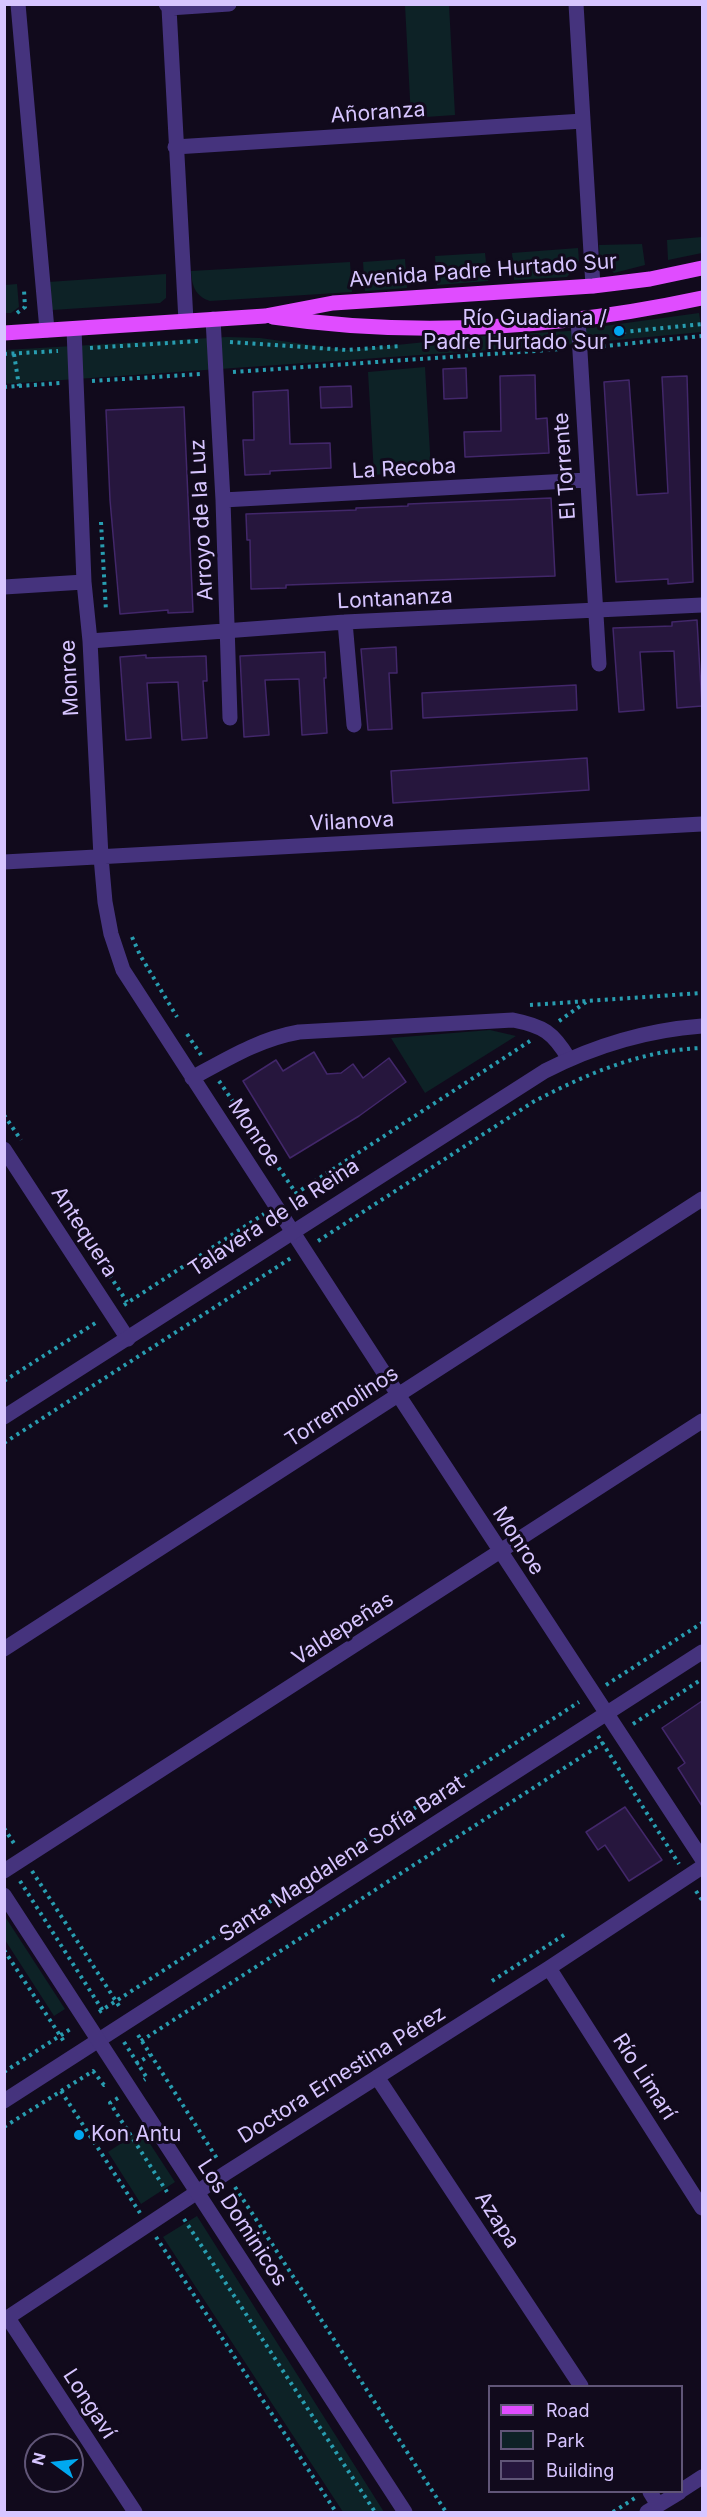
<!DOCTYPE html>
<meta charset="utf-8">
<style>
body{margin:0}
#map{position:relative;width:707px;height:2517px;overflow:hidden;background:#110a1c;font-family:Inter,sans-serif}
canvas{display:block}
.frame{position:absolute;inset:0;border:6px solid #d7c5ff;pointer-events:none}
.legend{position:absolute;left:488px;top:2385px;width:195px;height:108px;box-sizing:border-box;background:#110a1c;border:2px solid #605577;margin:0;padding:8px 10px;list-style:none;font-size:18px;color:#d7c5ff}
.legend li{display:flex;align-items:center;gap:12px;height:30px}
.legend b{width:30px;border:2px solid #605577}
.north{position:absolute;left:24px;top:2433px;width:60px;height:60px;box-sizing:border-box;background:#110a1c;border:2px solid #605577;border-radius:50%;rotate:285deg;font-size:16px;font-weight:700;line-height:24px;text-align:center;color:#d7c5ff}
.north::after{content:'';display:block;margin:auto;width:21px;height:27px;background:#00a8f0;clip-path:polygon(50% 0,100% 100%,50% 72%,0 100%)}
</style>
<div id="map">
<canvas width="707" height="2517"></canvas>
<div class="frame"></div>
<ul class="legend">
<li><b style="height:8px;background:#e04cff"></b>Road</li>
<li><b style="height:16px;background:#0d2226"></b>Park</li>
<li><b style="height:16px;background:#26163d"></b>Building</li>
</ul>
<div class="north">N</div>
</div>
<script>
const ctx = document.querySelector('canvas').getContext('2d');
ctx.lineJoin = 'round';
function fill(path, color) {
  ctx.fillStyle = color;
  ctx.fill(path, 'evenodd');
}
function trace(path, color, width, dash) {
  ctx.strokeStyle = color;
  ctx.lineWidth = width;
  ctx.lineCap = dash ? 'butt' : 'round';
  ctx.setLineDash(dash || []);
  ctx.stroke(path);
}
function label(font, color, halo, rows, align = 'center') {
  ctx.font = font + ' Inter,sans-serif';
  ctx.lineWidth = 6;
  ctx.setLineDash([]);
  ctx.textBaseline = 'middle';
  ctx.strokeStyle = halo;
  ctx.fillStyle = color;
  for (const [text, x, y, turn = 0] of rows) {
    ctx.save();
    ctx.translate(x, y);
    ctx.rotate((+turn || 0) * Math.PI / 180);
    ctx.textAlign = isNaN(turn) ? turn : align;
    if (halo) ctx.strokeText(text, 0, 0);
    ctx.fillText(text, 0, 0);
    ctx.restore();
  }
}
fill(new Path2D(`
 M405,5h44l6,110 -44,3z
 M702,237v16l-34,7 -1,-20z
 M642,244l3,21 -31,8 -14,-12 -1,-16z
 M578,248l1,13 -12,16 -53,3 -2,-27z
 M485,253l3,28 -51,4 -2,-29z
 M405,259l2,29 -42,3 -2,-29z
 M350,262l2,30 -142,9c-15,-5 -18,-15 -19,-30z
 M166,274v24l-6,5 -108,7 -4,-28z
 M17,284l2,23 -8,6h-6v-28z
 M699,313l3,19 -139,13 -558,39v-34l222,-13 33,1 87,12 138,-14 83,-5z
 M425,367l6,103 -57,5 -6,-103z
 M490,1030l26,6 -91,57 -34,-55z
 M4,1915l61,94 -11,7 -49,-76z
 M141,2130l34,52 -34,22 -33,-52z
 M197,2216l187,296h-41l-180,-275z`), '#0d2226');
const building = new Path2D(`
 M466,368l1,30 -23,1 -1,-30z
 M535,375l1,44 11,-1 2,35 -84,4 -1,-25 37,-1 -1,-55z
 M687,376l6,206 -25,2v-5l-52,3 -12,-200 25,-2 8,115 31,-2 -6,-116z
 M351,386l1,21 -31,1 -1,-21z
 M288,390l2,54 40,-1 1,25 -61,3v3l-25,1 -2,-35h11l-1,-48z
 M184,407l9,205 -25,1v-3l-48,4 -10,-114 -4,-90z
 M551,498l4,78 -269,9v3l-35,1 -1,-49h-3l-1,-26 110,-4v-2l52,-2v-2z
 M697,620l5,86 -25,2 -3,-57 -34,1 4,58 -25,2 -6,-84 59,-2v-4z
 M396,647l1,26h-8l3,56 -24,1 -7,-81z
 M325,652l1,26h-2l3,55 -25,2 -3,-56 -34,1 4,55 -25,2 -4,-81z
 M146,655v3l60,-2 1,25h-4l4,57 -25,2 -4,-58 -31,1 4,55 -25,2 -6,-83z
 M576,685l1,25 -154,8 -1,-25z
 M587,758l2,32 -196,13 -2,-32z
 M314,1052l13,22 14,-1 12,-9 10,14 26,-20 17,24 -47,34 -69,42 -47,-77 33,-21 7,11z
 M702,1701v105l-24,-38 7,-5 -23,-35z
 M625,1807l37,53 -33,21 -24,-36 -7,5 -12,-18z`);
fill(building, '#26163d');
trace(building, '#42276a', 1.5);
trace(new Path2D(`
 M17,313l8,-6 -1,-17
 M623,332l79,-8
 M230,342l117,8 53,-4
 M595,347l107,-11
 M90,348l109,-7
 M4,354l54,-3
 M14,354l5,32
 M233,372l330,-23
 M92,381l109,-7
 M4,387l57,-4
 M101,522l5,89
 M132,937l8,18 37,62
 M530,1005l172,-12
 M559,1021l27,-19
 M187,1034l14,21
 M219,1081l77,112
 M4,1115l17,25
 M295,1194l235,-153
 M81,1231l46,71
 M318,1241l215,-139c53,-28 109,-52 169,-54
 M124,1305l140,-91
 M4,1381l93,-59
 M4,1443l287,-185
 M606,1685l96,-62
 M633,1724l69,-45
 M598,1736l81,128
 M4,1828l11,17
 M32,1871l89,138
 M20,1881l83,130
 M696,1891l6,9
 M4,1950l61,93
 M492,1981l72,-46
 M99,2012l480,-310
 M138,2035l80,125
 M141,2041l465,-300
 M124,2042l23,36 -3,2
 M136,2064l14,-9
 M4,2072l68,-44
 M61,2091l79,122
 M118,2098l-8,5 57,89
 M4,2127l89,-56 11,14 3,-2
 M235,2187l211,325
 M184,2219l191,293
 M156,2237l180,275
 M613,2512l22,-14`), '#289db0', 4, [3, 4.5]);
trace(new Path2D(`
 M18,4l29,326
 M166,4l3,4 17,313
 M576,4l17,282
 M169,8l60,-4
 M175,147l408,-26
 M213,319l10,181 7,218
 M578,319l21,345
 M74,329l10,253 6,59 11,216 4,45 6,32 12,36 276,426 303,463
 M223,500l364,-20
 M4,587l80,-5
 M345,622l9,103
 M90,641l255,-19 357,-17
 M4,862l698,-38
 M192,1078c35,-19 67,-39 107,-46l214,-12c30,6 40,12 56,39
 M4,1149l124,190
 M4,1649l698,-450
 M4,1871l698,-450
 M549,1968l153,240
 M377,2077l204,309
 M4,2101l698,-449
 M8,2318l127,194
 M4,2320l222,-147 323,-205 153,-101
 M682,2490l20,-13
 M650,2492l8,13
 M647,2512l33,-20`), '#45337d', 15);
trace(new Path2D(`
 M4,1417l541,-346c49,-25 102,-41 157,-45
 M4,1895l401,617`), '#45337d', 15);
trace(new Path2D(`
 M273,317c143,21 289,11 429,-19
 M4,333l261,-17 68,-13 260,-17 57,-7 52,-11`), '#e04cff', 15);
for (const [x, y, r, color] of [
 [619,331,6,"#00a8f0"],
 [79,2135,6,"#00a8f0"]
]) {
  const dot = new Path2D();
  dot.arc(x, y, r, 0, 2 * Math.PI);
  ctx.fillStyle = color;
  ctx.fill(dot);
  trace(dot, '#110a1c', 2);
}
label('21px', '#d7c5ff', '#110a1c', [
 ["Añoranza",378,113,-4],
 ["Avenida Padre Hurtado Sur",483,271,-4],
 ["El Torrente",565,466,-94],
 ["La Recoba",404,469,-3],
 ["Arroyo de la Luz",202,520,-93],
 ["Lontananza",395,599,-3],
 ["Monroe",70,678,-93],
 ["Vilanova",352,822,-3],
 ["Monroe",254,1133,56],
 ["Talavera de la Reina",274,1218,-33],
 ["Antequera",84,1232,57],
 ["Torremolinos",342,1407,-33],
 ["Monroe",518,1541,57],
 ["Valdepeñas",343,1629,-33],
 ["Santa Magdalena Sofía Barat",342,1859,-33],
 ["Doctora Ernestina Pérez",342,2075,-32],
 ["Río Limarí",644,2077,57],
 ["Azapa",497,2220,57],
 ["Los Dominicos",242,2223,57],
 ["Longaví",89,2404,57]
]);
label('21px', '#d7c5ff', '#110a1c', [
 ["Río Guadiana /",607,319],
 ["Padre Hurtado Sur",607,343],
 ["Kon Antu",91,2135,"left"]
], 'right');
</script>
